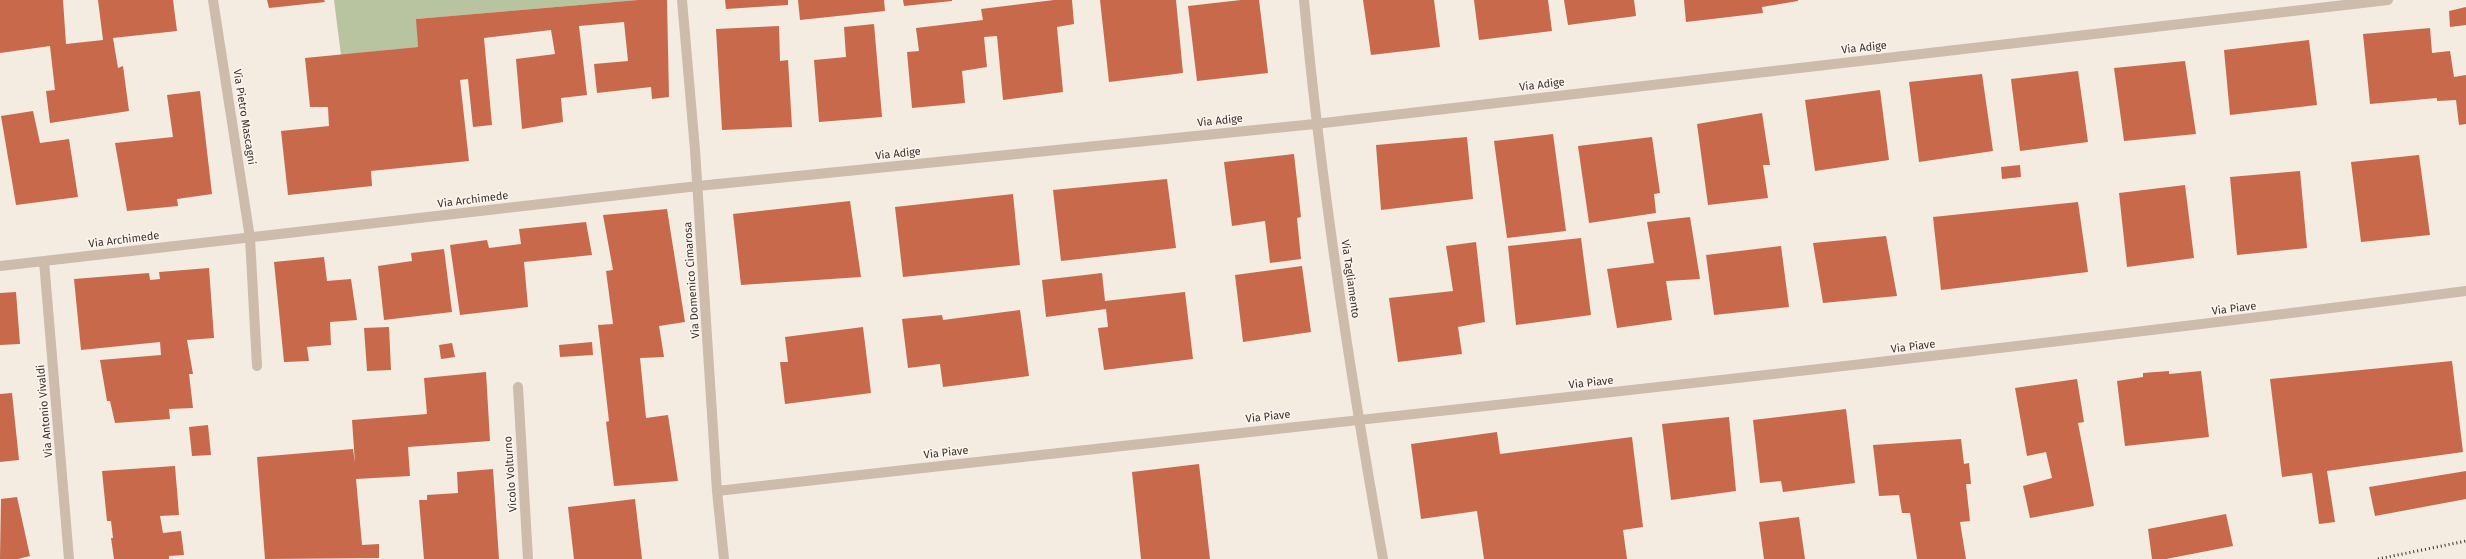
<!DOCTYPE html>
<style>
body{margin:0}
canvas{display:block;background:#f4ebe1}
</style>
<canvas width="2466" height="559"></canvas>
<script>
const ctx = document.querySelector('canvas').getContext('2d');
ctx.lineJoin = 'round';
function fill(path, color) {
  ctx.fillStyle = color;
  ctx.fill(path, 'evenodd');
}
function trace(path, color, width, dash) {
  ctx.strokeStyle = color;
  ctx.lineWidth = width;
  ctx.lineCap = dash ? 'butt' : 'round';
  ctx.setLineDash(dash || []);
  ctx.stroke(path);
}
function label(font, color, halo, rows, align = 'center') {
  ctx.font = font + ' "Fira Sans",sans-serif';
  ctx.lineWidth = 3.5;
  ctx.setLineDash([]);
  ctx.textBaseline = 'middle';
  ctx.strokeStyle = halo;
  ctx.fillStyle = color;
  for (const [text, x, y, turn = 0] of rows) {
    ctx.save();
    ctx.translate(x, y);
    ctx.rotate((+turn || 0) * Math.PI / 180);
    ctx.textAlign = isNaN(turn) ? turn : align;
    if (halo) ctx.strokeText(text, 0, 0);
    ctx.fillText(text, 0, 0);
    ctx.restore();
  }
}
fill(new Path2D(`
 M334,0h304l-221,19 1,28 -77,8z`), '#b8c4a0');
fill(new Path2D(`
 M0,0h63l3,44 37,-4 -5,-40h75l4,31 -64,7 5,30 5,-2 6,45 -79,12 -4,-32 9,-1 -5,-44 -50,7z
 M267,0h57l1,2 -56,6z
 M638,0h29l2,97 -17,2 -1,-12 -54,6 -3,-29 34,-3 -4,-39 -45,4 8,69 -26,3 2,24 -41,7 -6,-70 39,-5 -4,-24 -67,8 8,87 -19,2 -5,-48 -8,1 9,81 -98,10 1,15 -84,9 -7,-64 48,-5 -1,-19h-18l-5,-49 113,-11 -2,-28z
 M725,0h63v5l-62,4z
 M798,0h86l1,11 -85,9z
 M903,0h49v1l-48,5z
 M1054,0h18l2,24 -17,3 6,65 -60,8 -6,-64 -13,1 3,30 -25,4 3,32 -53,5 -5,-56 12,-1 -3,-23 67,-8 -2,-11z
 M1100,0h76l7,73 -74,9z
 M1241,0h18l9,73 -71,8 -9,-75z
 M1363,0h71l6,47 -69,8z
 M1474,0h74l4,31 -73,9z
 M1564,0h70l2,16 -68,9z
 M1684,0h114v1l-36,6 1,6 -77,9z
 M2466,7v18l-16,2 -1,-16z
 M874,24l8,93 -63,5 -5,-62 32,-3 -2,-30z
 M779,26l1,35 8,-1 4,67 -70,3 -6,-101z
 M2430,28l2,25 18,-2 4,26 12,-2v49l-7,1 -3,-25 -19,1v-3l-67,6 -7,-70z
 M2309,40l8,65 -87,10 -6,-65z
 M2185,61l11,73 -72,7 -10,-73z
 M2078,71l10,71 -68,9 -9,-72z
 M1982,74l11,77 -74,11 -10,-80z
 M1880,90l9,70 -74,11 -10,-71z
 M200,91l12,103 -35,5 1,7 -51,5 -12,-68 58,-6 -6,-42z
 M33,111l7,32 29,-4 9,58 -62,8 -15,-89z
 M1762,113l8,52h-7l5,33 -60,7 -11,-81z
 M1553,134l13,97 -59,7 -13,-97z
 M1467,137l6,62 -92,11 -5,-65z
 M1652,137l8,56 -6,1 2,19 -67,10 -11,-77z
 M1294,154l7,63 -4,1 4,41 -31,4 -5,-42 -33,5 -8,-64z
 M2419,155l11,80 -69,7 -10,-80z
 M2020,165l1,12 -19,2 -1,-12z
 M2300,171l7,77 -70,7 -7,-78z
 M1167,179l9,69 -115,13 -8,-71z
 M2185,185l9,73 -67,9 -8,-74z
 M1013,194l7,71 -117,12 -8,-70z
 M850,201l11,76 -120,8 -8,-71z
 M2078,202l10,70 -147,18 -8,-73z
 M667,209l18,113 -26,4 5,31 -24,1 6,60 22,-3 10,66 -64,5 -8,-64 3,-1 -11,-96 15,-1 -7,-53 7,-1 -10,-55z
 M1690,217l10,62 -34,2 6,39 -55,8 -10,-59 47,-6 -7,-41z
 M586,222l6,33 -68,7 4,45 -68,8 -10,-70 37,-5 2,8 32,-4 -2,-15z
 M1886,236l11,60 -74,7 -10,-60z
 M1581,238l10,77 -75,10 -8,-79z
 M1476,242l9,80 -27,5 4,27 -64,8 -9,-64 64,-7 -7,-45z
 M1781,246l8,61 -75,8 -8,-60z
 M444,249l8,63 -68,8 -6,-54 34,-5 -1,-8z
 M324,257l3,24 24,-2 6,41 -27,2 1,23 -24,2 2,14 -25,1 -10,-100z
 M1302,266l9,66 -68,10 -8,-67z
 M209,268l5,70 -27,2 6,34h-4l4,34 -24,1 1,10 -55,4 -5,-22h-3l-7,-41 61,-5 -1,-13 -79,8 -7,-71 75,-6 1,7 10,-1 -1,-7z
 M1102,273l3,28 80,-9 8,67 -89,11 -6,-42 10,-1 -2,-18 -60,8 -4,-37z
 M16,292l4,52 -20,1v-52z
 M1020,310l9,66 -86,11 -3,-23 -32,4 -6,-49 40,-4 1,5z
 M389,327l2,43 -24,1 -3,-43z
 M863,327l8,66 -86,11 -5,-42h8l-3,-25z
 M592,342l1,13 -33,2 -1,-12z
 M452,343l3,14 -14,2 -2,-14z
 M2452,361l11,91 -136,19 8,51 -16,2 -7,-51 -30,4 -12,-98z
 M2169,371v3l32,-3 8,66 -84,9 -8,-65 26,-4v-4z
 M486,372l4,69 -82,6 2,29 -54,3 6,66 17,-1v14l-114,1 -8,-102 96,-8 2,14 -3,-43 75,-6 -3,-36z
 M2077,379l7,43 -6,1 16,83 -64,12 -7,-32 29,-8 -6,-26 -19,4 -12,-68z
 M12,393l7,67 -19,2v-68z
 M1846,409l9,74 -72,9 -2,-11 -21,2 -7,-63z
 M1729,417l7,74 -65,9 -9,-76z
 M208,425l3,30 -19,1 -3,-29z
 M1497,432l3,22 132,-17 11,90 -20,3 4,29h-143l-7,-48 -56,8 -10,-75z
 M1961,439l3,25 5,-1 2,21h-5l4,37 -10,1 6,37h-49l-7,-46h-8l-3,-18 -20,1 -6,-51z
 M1199,464l11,95h-69l-9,-87z
 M175,466l4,49 -19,1 3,17 18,-2 3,24 -15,1v3h-55l-3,-21h2l-2,-17h-4l-5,-50z
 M493,469l6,90h-75l-5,-59h8v-5l31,-2 -1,-21z
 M2466,471v28l-91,17 -6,-29z
 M17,497l13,59 -12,3h-18l1,-60z
 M635,499l7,60h-68l-6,-52z
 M2226,514l7,32 -67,13h-14l-4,-30z
 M1799,517l6,42h-41l-5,-37z`), '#c8694b');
trace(new Path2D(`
 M213,0l37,238 7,128
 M682,0l13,150 22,341 7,68
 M1304,0c17,188 46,374 79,559
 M44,261l25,298
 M0,266l698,-80 617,-62 1073,-124
 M518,387l10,172
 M717,491c583,-66 1167,-125 1749,-200`), '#cdbbac', 10);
trace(new Path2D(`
 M2378,559l88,-18`), '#3b302b', 3, [1, 3]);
label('11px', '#3b302b', '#fbf5ee', [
 ["Via Adige",1864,48,-6],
 ["Via Adige",1542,85,-7],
 ["Via Pietro Mascagni",244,117,81],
 ["Via Adige",1220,121,-6],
 ["Via Adige",898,154,-6],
 ["Via Archimede",473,200,-7],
 ["Via Archimede",124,240,-7],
 ["Via Tagliamento",1350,279,82],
 ["Via Domenico Cimarosa",692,280,-94],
 ["Via Piave",2234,309,-7],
 ["Via Piave",1913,347,-7],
 ["Via Piave",1591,383,-6],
 ["Via Antonio Vivaldi",45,411,-95],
 ["Via Piave",1268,417,-6],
 ["Via Piave",946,453,-6],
 ["Vicolo Volturno",511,474,-94]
]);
</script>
